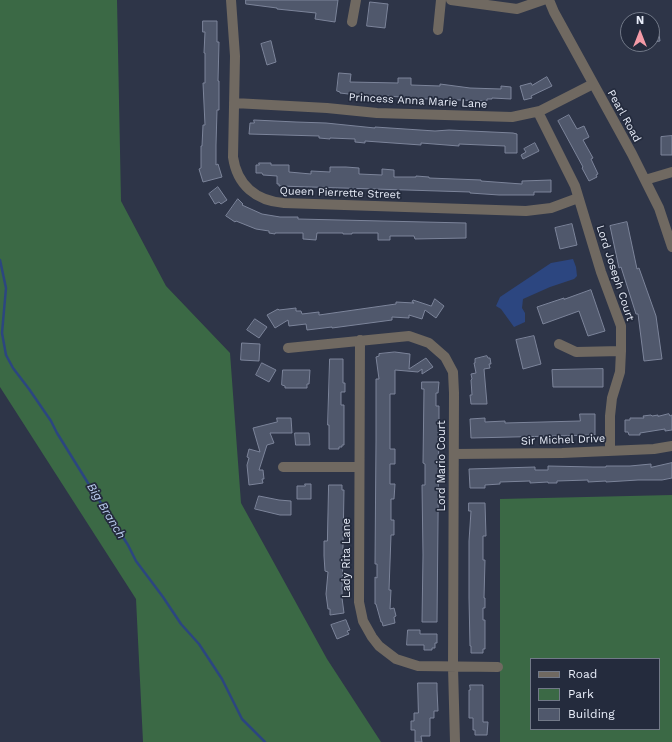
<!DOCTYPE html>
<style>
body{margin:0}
#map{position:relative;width:672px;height:742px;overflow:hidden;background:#2e3548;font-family:"Work Sans",sans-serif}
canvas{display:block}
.legend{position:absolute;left:530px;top:658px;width:130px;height:72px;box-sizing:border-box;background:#242b3d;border:1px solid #727988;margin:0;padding:5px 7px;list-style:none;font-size:12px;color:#e8edf9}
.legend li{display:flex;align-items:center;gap:8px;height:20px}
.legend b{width:20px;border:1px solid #727988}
.north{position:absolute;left:620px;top:12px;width:40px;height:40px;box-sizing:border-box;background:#242b3d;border:1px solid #727988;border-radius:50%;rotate:0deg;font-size:11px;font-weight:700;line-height:16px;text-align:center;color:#e8edf9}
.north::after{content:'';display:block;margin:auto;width:14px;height:18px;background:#f39aa7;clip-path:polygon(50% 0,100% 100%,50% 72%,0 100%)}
</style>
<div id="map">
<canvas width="672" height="742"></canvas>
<ul class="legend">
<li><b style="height:5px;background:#706961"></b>Road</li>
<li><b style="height:11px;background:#3b6945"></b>Park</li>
<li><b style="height:11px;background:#50586c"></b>Building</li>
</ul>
<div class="north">N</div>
</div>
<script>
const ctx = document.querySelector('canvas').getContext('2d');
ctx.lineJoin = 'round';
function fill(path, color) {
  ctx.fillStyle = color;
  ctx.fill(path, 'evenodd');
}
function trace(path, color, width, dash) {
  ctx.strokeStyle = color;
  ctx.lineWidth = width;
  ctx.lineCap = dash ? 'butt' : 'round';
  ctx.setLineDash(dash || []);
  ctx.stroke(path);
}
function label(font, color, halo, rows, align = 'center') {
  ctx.font = font + ' "Work Sans",sans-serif';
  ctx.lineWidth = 3.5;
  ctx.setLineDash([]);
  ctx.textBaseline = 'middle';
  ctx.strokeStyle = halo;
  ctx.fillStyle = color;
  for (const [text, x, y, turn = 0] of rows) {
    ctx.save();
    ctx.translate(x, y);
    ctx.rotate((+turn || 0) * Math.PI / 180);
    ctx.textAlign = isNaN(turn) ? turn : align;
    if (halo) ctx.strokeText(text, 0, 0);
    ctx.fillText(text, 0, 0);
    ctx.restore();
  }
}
fill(new Path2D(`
 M0,0h117l4,201 45,85 64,67 11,150 86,156 54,83h-238l-7,-143 -136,-212z
 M672,495v247h-172v-243zM531,659h128v70h-128z`), '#3b6945');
fill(new Path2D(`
 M573,259l3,8 1,9 -3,3 -24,8 -27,12 -1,9 3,5v9l-11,5 -13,-18 -5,-3 4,-9 51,-34z`), '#2c4680');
trace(new Path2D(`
 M0,260l6,28 -4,45 4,22 7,13 16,21 22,32 6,12 31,50 40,62 8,16 27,36 18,27 18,20 23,35 20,40 23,23`), '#2c4680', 2.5);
const building = new Path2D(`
 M246,0h92l-3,22 -20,-3 1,-6 -39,-4v-1l-31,-4z
 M370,2l18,2 -3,24 -18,-2z
 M203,21h14v21h2l-1,39h1v29h-2l-1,35v20l2,-1 4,13 -19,5 -4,-13 2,-1v-22h1l1,-21h2l-2,-42h2v-30h-1l1,-21h-2z
 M659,34l1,7 -6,1 -1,-7z
 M271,41l5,21 -9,3 -6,-21z
 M339,73l12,1 -1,8 48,1v-5h13v7l29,1v-2l30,4 31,1v-3l10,1v12l-19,-1v1h-5v2l-86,-3v-1l-15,-1v1l-30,-1 1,-1 -17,-2v-1l-3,-1z
 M547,77l5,9 -21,10 1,2 -8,2 -4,-14 11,-3 1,2z
 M569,115l8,14 7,-3 5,11 -6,3 10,18 -2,1 7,15 -2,1 1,2 -8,4 -7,-13 1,-1 -25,-46z
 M254,120l42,2 30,1 49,5v-1l60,4 14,-1 64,3 4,1v19h-12v-7l-46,-2v2l-38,-3v2l-56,-4v2l-10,-1v-3l-25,-1v1l-11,-1v-2l-70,-2 1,-11h4z
 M672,136v19h-11v-18z
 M535,143l4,8 -16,8 -2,-4 5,-3 -2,-3z
 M259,163h12v2h18v7l22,2v-3l19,1v-5h16l13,1v6l23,1v-6l12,1v7h22v-1l13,1v1l52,2v1l41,3v-3l29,-1v12h-17v3h-35l-29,-2v-1l-191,-6v-2h-2v-8l-14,-1 -1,-2h-6v-8h3z
 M218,187l9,13 -6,4 -2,-2 -4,2 -6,-10z
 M238,199l5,5 -1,1 20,9 18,3h18v2l168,4v15l-51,1 -1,-3h-24v4h-12v-7h-26v1h-9v-1h-26l-1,7 -13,-1v-6h-28v1l-6,-1v-2l-13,-2 -20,-8 -1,1 -9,-6z
 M627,222l10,47 2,-1 17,48 6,43 -18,2 -6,-47h-2l-15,-47 -2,1 -9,-42z
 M572,224l5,21 -17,4 -5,-21z
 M591,290l14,41 -17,5 -9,-25 -36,13 -6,-17 27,-9v1z
 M435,299l9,7 -8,12 -11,-8 -3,9 -13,-4v3l-17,-1v3l-60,8v-1l-25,3 -1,-6 -17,2 -1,-6 -13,8 -8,-13 11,-6 1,1 17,-2v3h5l1,3 17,-2v3l77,-11v-2l18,1 -2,-1 1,-2 18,6z
 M255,319l12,8 -8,11 -12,-8z
 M534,336l7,28 -18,5 -7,-29z
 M242,343l18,1 -1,17 -18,-1z
 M395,352l15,2 -1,15 17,-11 7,9 -11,7v-5l-4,3 -23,-2v24h-5v55h5v15h-5v20h5l-1,15h-3v21h3v15h-3l-2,55h2l-1,19 4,-1 2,8 -2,1 1,6 -12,3 -1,-4h-1l-5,-18h-1v-27l2,1v-14h-2l1,-123v-62h3l-3,-22 3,-1v-2z
 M487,356l1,2h2l1,6h-2l1,4 -6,1 3,35h-16l-1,-9h2l-1,-15 1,-1 -1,-5 5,-1 -2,-10h1v-4z
 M330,359h13v24h2v9h-4v13h3v40h-2v2h-3v2h-10v-24h-1z
 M262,363l14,7 -7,12 -13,-7z
 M603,369v18h-50l-1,-17z
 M283,370h27l-1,14h-2v4h-22v-2l-3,-1z
 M422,382h17l-1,11h-2v13h3v15l-2,201h-15l1,-67 -1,-70h3v-21l-2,-1 1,-74h-2z
 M580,414h15v21l-124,3 -1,-19 15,-1v4l20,-1v2l75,-2z
 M669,414l1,2 2,-1v15l-7,1v-2l-25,4v2h-11l-1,-3h-3v-12h5v-2h14l-1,-2 8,-1 1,1 6,-1v1z
 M277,418h14l1,15h-22l4,10 -7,2 -8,25h4l1,9h-2l1,4 -14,2 -2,-20 2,-7 -2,-1 2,-8 11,3 -7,-24 24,-6z
 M295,433h14l1,12h-14z
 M672,463v15l-10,2h-24l-32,2v-1l-18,1v-2l-31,1v2h-9v-1l-18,1v-2l-30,1v2l-15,1v3h-15l-1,-19 66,-2v3h13v-4l45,1h13v-1h24l21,-2v3z
 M305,484h6v15h-14v-13h8z
 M329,485h13v5h2l-2,108 2,15 -14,2v-6h-2l-2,-15 2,-22 -3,-1 -1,-15v-15h3z
 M259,496l20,4 12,1v14h-11l-25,-6z
 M469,503h16l1,33h-3v24h2l-1,38h1v10h-2v12h2v29h-2v4h-12v-7h-1l-1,-48v-57l2,-30h-2z
 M346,620l4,10 -3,1 2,3 -12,5 -6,-14z
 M408,630h12v4h17v9h-2v5h-3v2h-8v-5h-17z
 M418,683h19v7l1,21h-4v7h-4v18h-9l1,6h-7v-12h-4v-9h3v-8h4z
 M470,685h13v37h5l-1,13h-12v-5h-2v-12h-4v-28h1z`);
fill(building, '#50586c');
trace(building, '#7c849a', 1);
trace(new Path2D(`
 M231,0l4,56 -2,101c4,28 23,44 51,46l242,8 25,-3 27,-10
 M451,0l66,9 26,-9
 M549,0l5,12 78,142 27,54 13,39
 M352,22l4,-22
 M438,30l3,-30
 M234,103l93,5 50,5 135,4 28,-6 53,-27
 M538,112l37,74 26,86 20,54v25l-1,21 -8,26 -2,18v35
 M645,180l27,-8
 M360,340l-1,262 4,19 9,16 7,9 17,13 22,7 80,1
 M559,344l17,8 45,-1
 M288,348l121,-12 20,7 16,14 8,15 1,21 -1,274 2,75
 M454,454l108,-1 92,-4 18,-3
 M283,467h76`), '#706961', 10);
label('11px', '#e8edf9', '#242b3d', [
 ["Princess Anna Marie Lane",418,101,3],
 ["Pearl Road",624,116,61],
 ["Queen Pierrette Street",340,193,2],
 ["Lord Joseph Court",615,273,72],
 ["Sir Michel Drive",563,440,-2],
 ["Lord Mario Court",442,466,-90],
 ["Lady Rita Lane",347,558,-90]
]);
label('italic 12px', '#bbcdf0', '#242b3d', [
 ["Big Branch",106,511,59]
]);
</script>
